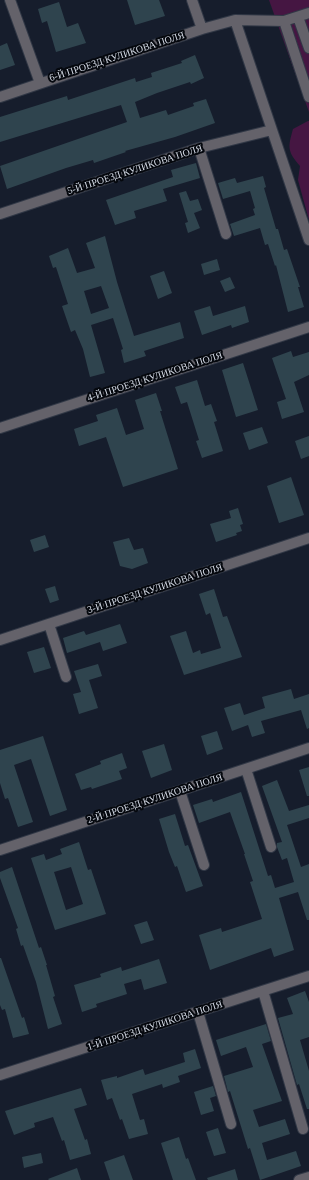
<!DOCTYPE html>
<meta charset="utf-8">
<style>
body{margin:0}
canvas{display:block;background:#161d2c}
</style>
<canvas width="309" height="1180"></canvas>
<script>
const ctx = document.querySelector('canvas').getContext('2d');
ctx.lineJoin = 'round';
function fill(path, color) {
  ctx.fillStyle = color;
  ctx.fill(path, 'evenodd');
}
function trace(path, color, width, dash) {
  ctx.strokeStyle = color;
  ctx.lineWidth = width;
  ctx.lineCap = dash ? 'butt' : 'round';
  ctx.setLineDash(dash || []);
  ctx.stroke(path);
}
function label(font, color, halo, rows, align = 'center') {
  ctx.font = font + ' "Times New Roman",serif';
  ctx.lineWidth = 4;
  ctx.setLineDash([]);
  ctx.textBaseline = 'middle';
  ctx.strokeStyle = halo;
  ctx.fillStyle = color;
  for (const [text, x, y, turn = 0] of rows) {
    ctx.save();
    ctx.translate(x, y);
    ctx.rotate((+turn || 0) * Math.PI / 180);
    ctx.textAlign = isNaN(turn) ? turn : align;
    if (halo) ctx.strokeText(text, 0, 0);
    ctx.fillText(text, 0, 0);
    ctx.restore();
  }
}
fill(new Path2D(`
 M269,0h40v112z
 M308,121h1v99l-11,-40 2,-14c-13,-15 -12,-19 -7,-37z`), '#451642');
fill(new Path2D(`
 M127,0h32l6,16 -30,9z
 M59,2l8,25 11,-4 8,20 -30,9 -9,-31 -5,2 -4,-14z
 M7,43l8,22 -15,5v-24z
 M195,55l9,23 -13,6 -1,-2 -33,11 -22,9 5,16 26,-8 2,5 26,-9 -1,-3 13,-4 9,24 -40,14 -50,14 1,1 -32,11 -1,-3 -27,8 -59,21 -7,-23 127,-44 -6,-17 -121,37v-25l67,-21 1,4 67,-22 1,4 16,-5 -1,-4 31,-10 -1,-2z
 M196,163l4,15 -37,11 4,12 -33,10 2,7 -21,7 -9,-25 67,-23 -2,-7z
 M263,176l3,11 -2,1 12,41h2l6,21 3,-1 13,38h-2l6,20 -16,5 -12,-47 -1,1 -7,-22 -3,1 -5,-17 -26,8 -4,-12 25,-9 -2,-6 2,-1 -5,-17 -27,8 -5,-16 17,-5 2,5z
 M186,191l4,10 8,-2 4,11 -8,3 6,15 -12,5 -3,-10 3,-1 -9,-29z
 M105,236l12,46 17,54 46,-14 4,16 -40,13 2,5 -22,7 -3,-13 2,-1 -10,-31 -22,7 14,48 -15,4 -7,-28 -8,-19 -4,2 -9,-26 6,-2 -12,-37 -3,1 -4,-12 19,-8 9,25 18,-5 -9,-25zM101,286l8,22 -18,6 -7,-23z
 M217,259l3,11 -16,5 -3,-11z
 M164,271l8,22 -14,6 -8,-23z
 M230,277l5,11 -10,4 -5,-11z
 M210,306l3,10 32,-10 4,16 -17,6 -1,-3 -29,10 -8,-24z
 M291,351l2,6 16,-5v23l-15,7 10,30 -22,7 -5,-17 9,-3 -14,-41z
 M243,363l15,47 -22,7 -14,-47z
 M197,380l8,26 6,-2 6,17 -3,1 9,29 -21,7 -6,-17 3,-1 -12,-38 -6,2 -6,-17z
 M156,393l6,18h-2l18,58 -55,18 -17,-50 -27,9 -5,-17 24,-8 -2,-6 21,-7 9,27 18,-6 -9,-29z
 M262,427l6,16 -19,7 -6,-17z
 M309,436v20l-8,3 -6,-18z
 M291,477l13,38 -25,8 -12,-37z
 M238,508l5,16 -3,1 2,6 -6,2 1,2 -21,7 -6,-18 21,-6 -2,-7z
 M45,535l4,12 -15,5 -4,-12z
 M129,538l5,12 9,-2 5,15 -16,6 -12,-3 -7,-24z
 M55,586l4,14 -9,3 -5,-14z
 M214,589l9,28 4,-1 15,41 -58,18 -14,-39 16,-5 7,22 7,-3 1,4 20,-6 -11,-35 -4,2 -7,-21z
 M120,624l7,19 -24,8 -3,-9 -33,11 -4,-15 21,-7 2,4z
 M44,647l7,21 -17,5 -7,-21z
 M98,664l4,12 -13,4 9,28 -19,6 -6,-20 8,-2 -7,-21z
 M291,689l3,10 15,-5v34l-2,1 -6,-19 -40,11 4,12 -13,4 -4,-12 -16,6 -8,-23 16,-5 4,12 21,-7 -3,-11z
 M217,731l6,18 -16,6 -6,-19z
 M43,736l24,74 -17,6 -19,-57 -17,6 19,57 -15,5 -10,-29 -3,1 -5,-16v-33z
 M164,744l8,26 -21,8 -9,-27z
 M122,753l5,15 -8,3 3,8 -30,10 -1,-2 -10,3 -6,-16 26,-10 -1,-3z
 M309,767v29h-2l-8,-26z
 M277,780l12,31 20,-6v13l-22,7 14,42 8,-3v56h-2l-9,-28 -19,6 15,52 -20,7 -3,-9 -61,22 -11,-35 22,-7 1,4 40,-13 -12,-37 3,-1 -9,-27h1l-15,-42 -31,11 -6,-18 19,-6 1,3 28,-10 27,84 3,-1 4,13 19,-6 -7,-24 -5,2 -5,-13v-4l5,-1 -20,-56z
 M175,814l10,32 3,-1 15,41 -17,6 -9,-26 -2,1 -6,-15 -10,-33z
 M79,842l9,28 3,-1 15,45 -51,16 -24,-72 13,-4 2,6 16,-6 -2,-5zM71,867l12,37 -17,6 -12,-38z
 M12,867l27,81 2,-1 6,18h-1l9,31 -2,1 9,27 -14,5 -12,-47 -13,-37 -2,1 -5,-17 2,-1 -18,-50v-6z
 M147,921l7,19 -13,4 -7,-19z
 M0,958h1l21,60 2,-1 5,17 -16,4 -8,-29 -3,1 -2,-5z
 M159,959l8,24 -23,7 -3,-11 -17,5 3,10 -31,10 1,3 -15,5 -8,-27 27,-8 -1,-3 21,-7 1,4z
 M305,991l4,11v35l-9,3 9,31v38h-2l-8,-25 -2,1 -19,-67 15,-4 -6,-16z
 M266,1024l5,17 -9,3 20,57 -29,9 6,17 26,-8 5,15 -28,9 5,17 29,-9 5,15 -41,14 -10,-32 -2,1 -18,-58 -2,1 -4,-16 29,-9 -7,-20 -25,9 -5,-16z
 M195,1049l6,19 -23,8 2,6 -17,6 -1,-4 -30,10 8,26 4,-1 4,15 -19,5 -7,-20 -2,1 -8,-22 -5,2 -6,-20 16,-4v2l26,-9 2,6 40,-13 -2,-9z
 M213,1086l3,10 -6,2 4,13 -13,4 -7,-23z
 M81,1088l6,17 -13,4 11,31 2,-1 4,15 -21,6 -6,-20 -2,1 -9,-24 -19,6 1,4 -21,8 -9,-24z
 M218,1128l8,25 -12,3 -8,-24z
 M179,1137l7,22 2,-1 8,22h-23l-12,-37z
 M41,1153l2,10 -19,5 -2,-11z
 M124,1155l9,25h-23l-6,-18z
 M77,1168l4,12h-32l-1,-1z
 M235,1169l3,11h-30l-1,-2z`), '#2f444e');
const minor = new Path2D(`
 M10,0l30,83
 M192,0l10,29
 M298,17l11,31
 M235,20l74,220
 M284,21l25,76
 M0,97l202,-68 33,-9 49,1 25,-8
 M199,148l27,86
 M0,214l199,-66 73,-18
 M0,428l309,-101
 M49,624l17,53
 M0,640l309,-102
 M246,769l25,78
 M180,791l24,74
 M0,850l309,-102
 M263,991l40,138
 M198,1012l33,112
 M0,1075l309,-99
 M299,1180l10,-3`);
trace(minor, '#313846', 12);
trace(minor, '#64626a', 10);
label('10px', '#d7dde8', '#05080e', [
 ["6-Й ПРОЕЗД КУЛИКОВА ПОЛЯ",117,57,-18],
 ["5-Й ПРОЕЗД КУЛИКОВА ПОЛЯ",135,170,-18],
 ["4-Й ПРОЕЗД КУЛИКОВА ПОЛЯ",155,377,-18],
 ["3-Й ПРОЕЗД КУЛИКОВА ПОЛЯ",155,589,-18],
 ["2-Й ПРОЕЗД КУЛИКОВА ПОЛЯ",155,799,-18],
 ["1-Й ПРОЕЗД КУЛИКОВА ПОЛЯ",155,1026,-18]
]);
</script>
